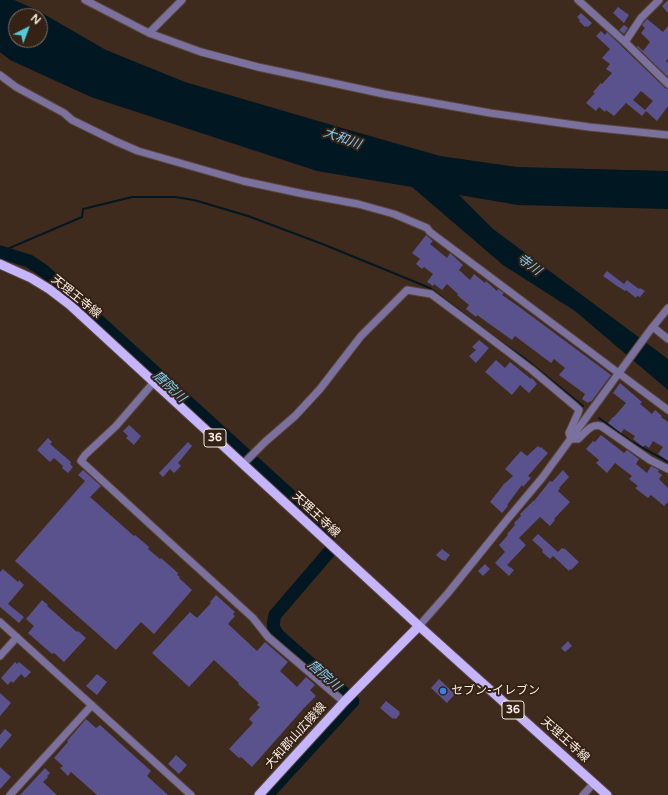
<!DOCTYPE html>
<meta charset="utf-8">
<style>
body{margin:0}
#map{position:relative;width:668px;height:795px;overflow:hidden;background:#3f2b1e;font-family:"Varela Round",sans-serif}
canvas{display:block}
.north{position:absolute;left:8px;top:8px;width:40px;height:40px;box-sizing:border-box;background:#342215;border:1px solid #837368;border-radius:50%;rotate:42deg;font-size:11px;font-weight:700;line-height:16px;text-align:center;color:#f9ece4}
.north::after{content:'';display:block;margin:auto;width:14px;height:18px;background:#52cbd7;clip-path:polygon(50% 0,100% 100%,50% 72%,0 100%)}
</style>
<div id="map">
<canvas width="668" height="795"></canvas>
<div class="north">N</div>
</div>
<script>
const ctx = document.querySelector('canvas').getContext('2d');
ctx.lineJoin = 'round';
function fill(path, color) {
  ctx.fillStyle = color;
  ctx.fill(path, 'evenodd');
}
function trace(path, color, width, dash) {
  ctx.strokeStyle = color;
  ctx.lineWidth = width;
  ctx.lineCap = dash ? 'butt' : 'round';
  ctx.setLineDash(dash || []);
  ctx.stroke(path);
}
function label(font, color, halo, rows, align = 'center') {
  ctx.font = font + ' "Varela Round","Noto Sans JP",sans-serif';
  ctx.lineWidth = 4;
  ctx.setLineDash([]);
  ctx.textBaseline = 'middle';
  ctx.strokeStyle = halo;
  ctx.fillStyle = color;
  for (const [text, x, y, turn = 0] of rows) {
    ctx.save();
    ctx.translate(x, y);
    ctx.rotate((+turn || 0) * Math.PI / 180);
    ctx.textAlign = isNaN(turn) ? turn : align;
    if (halo) ctx.strokeText(text, 0, 0);
    ctx.fillText(text, 0, 0);
    ctx.restore();
  }
}
fill(new Path2D(`
 M0,0h14l21,9 71,41 79,32 157,46 98,28 77,11 151,4v38l-150,-4 -59,-10 34,34 175,130v31l-93,-79 -72,-46 -91,-78 -95,-16 -226,-74 -81,-37 -10,-8zM16,16h24v24h-24z`), '#011722');
trace(new Path2D(`
 M0,252l82,-35 1,-8 49,-12h43l19,3 54,16 77,29 105,43 67,51 27,19 59,48
 M599,418l30,22 39,22`), '#011722', 2);
trace(new Path2D(`
 M0,252l29,9 15,10 281,256 5,8
 M267,795l86,-94 -73,-64c-7,-8 -8,-11 -5,-22l54,-63`), '#011722', 13);
fill(new Path2D(`
 M668,0v13l-6,-7z
 M618,7l11,8 -5,8 -11,-10z
 M581,13l11,10 -4,4 -2,-1 -1,1 -6,-6 1,-1 -3,-3z
 M647,19l16,13 5,-6v33l-2,2 2,2v14l-31,-30 1,-1 5,5 7,-9 -9,-9 4,-5 -3,-3z
 M624,25l4,3 -4,6 -5,-4z
 M601,31l4,4 2,-3 58,56 3,1v17l-11,15 -11,-10 -4,5 -16,-13 -12,13 -8,-6 -1,2 -6,-5 -3,4 -10,-8 9,-10 -2,-1 8,-9 1,1 10,-11 -6,-4 4,-5 -8,-6 8,-9 -14,-13zM641,91l12,10 -8,9 -12,-10z
 M426,235l7,6 -3,3 17,14 3,-5 13,12 -4,5 11,10 4,-6 11,9 1,-2 11,10 1,-2 6,4 -2,2 16,11 93,69 -20,27 -1,-1 -2,2 -6,-4 3,-5 -26,-19 6,-7 -11,-9 -3,4 -36,-27 -3,4 -35,-25 -1,2 -10,-8 3,-4 -12,-10 1,-1 -11,-10 -5,6 -8,-6 -1,2 -6,-4 6,-8 -9,-7 -2,2 -6,-5 4,-5 -8,-6z
 M607,271l17,13 3,-4 12,9 1,-1 5,3 -5,6 -3,-1 -1,2 -10,-8 -1,1 -8,-5 -14,-10z
 M479,340l10,8 -13,15 -7,-7 7,-6 -4,-3z
 M496,360l9,8 5,-6 21,17 1,-1 5,6 -8,9 -9,-8 -8,10 -27,-23z
 M620,383l22,19 -2,2 12,10 3,-4 7,6 -1,1 7,5v39l-10,-7 5,-7 -10,-6 -4,7 -4,-3 -2,2 -10,-8 2,-3 -11,-7 -3,4 -13,-10 5,-6h1l12,-14 -13,-10z
 M129,425l12,11 -7,9 -8,-7 2,-2 -5,-5z
 M601,435l23,18 3,-3 12,9 -3,5 11,9 4,-7 8,4 -1,2 4,3 -3,4 9,9v14l-4,4 -13,-11 -3,3 -13,-10 3,-2 -9,-7 3,-3 -17,-13 -8,10 -11,-10 3,-3 -13,-11 7,-8 2,1z
 M48,438l4,4 -2,2 21,18 -1,2 3,3 -5,6 -6,-5 1,-2 -9,-8 -4,4 -13,-12z
 M188,442l4,4 -14,17 3,3 -7,7 -4,-4 -7,8 -4,-4z
 M538,446l2,2 1,-1 7,6 -20,23 3,2 -8,9 -1,-2 -15,20 1,1 -6,7 -12,-11 14,-18 9,-8 -8,-7 16,-18 6,5z
 M83,470l18,16 -11,11 44,39 1,-1 14,12 -1,2 12,10 1,-1 17,15 -1,2 3,2 -1,1 13,12 -38,44 -13,-12 -25,28 -101,-89 70,-80 -7,-6z
 M563,470l6,7 -10,11h1l-2,3 12,11 -16,17 1,1 -5,6 -10,-9 -21,21 7,7 -19,20 7,5 -5,6 -14,-13 10,-11 -6,-7 9,-10 -1,-1 8,-9 -1,-2 7,-7 -1,-2 13,-13h1l16,-20 2,1z
 M538,534l20,18 4,-4 2,1v-1l15,14 -8,8 -1,-1 -1,2 -16,-15 -3,3 -8,-7 1,-2 -11,-10z
 M442,549l8,6 -5,6 -2,-1h-1l-6,-5z
 M485,564l5,5 -7,7 -5,-5z
 M3,569l15,13 1,-2 5,5 -16,19 16,13 -5,6 -19,-16v-35z
 M216,595l19,17 -2,2 2,2 -7,8 29,27 8,-9 23,20 -8,9 17,16 9,-10 9,8 -5,5 6,6 -12,12 -52,59 -11,-10 -2,1 -10,-9 24,-26 -4,-4 11,-12 -3,-2 2,-2 -21,-19 1,-1 -25,-23 -25,27 -37,-34 38,-41 7,6 14,-15 -1,-1z
 M42,600l6,5 -1,1 30,26 1,-1 8,7 -22,24 -10,-9 -2,1 -24,-21 6,-7 -8,-7z
 M568,641l4,5 -7,6 -4,-4z
 M15,662l2,2 2,-2 12,10 -6,6 -4,-4 -8,9 -2,-2 -3,4 -7,-7z
 M97,674l10,8 -10,13 -11,-9z
 M439,679l16,15 -8,9 -16,-15z
 M0,693l11,10 -11,13z
 M386,701l14,11 -1,1 1,1 -4,5 -2,-1 -1,1 -13,-11z
 M86,719l10,9 4,-3 51,46 -4,5 21,19h-71l-26,-23 -3,4 -8,-8 3,-2 -9,-8 14,-16 -1,-1z
 M5,729l7,6 -12,14v-14z
 M176,755l11,10 -8,9 -11,-10z
 M0,767l11,10 -11,12z
 M45,768l5,5 -3,3 1,1 -5,5 14,13h-37z`), '#5a528c');
const minor = new Path2D(`
 M85,0l64,33 52,19 57,15 126,27 106,19 99,14 79,8
 M578,0l47,42 43,42
 M149,33l33,-33
 M625,42l16,-24 18,-18
 M0,75l16,12 48,26 8,7 43,21 23,10 105,30 61,13 54,10 36,10 33,14 3,4 238,178
 M653,327l15,12
 M154,382l-38,44 -31,29 -4,6 85,78 87,79 15,19 76,65
 M571,439h7c7,-6 13,-16 23,-13l49,34 18,9
 M243,464l22,-22 30,-26 25,-27 41,-53 46,-46 24,4 47,35 54,41 44,37 3,3 -1,3 -9,20 2,6
 M0,622l191,173
 M419,626l29,-33 58,-72 36,-43 109,-149 17,-21
 M0,656l17,-19
 M10,795l82,-90
 M583,795l11,-12`);
const major = new Path2D(`
 M0,264l31,14 18,11 21,16 349,321 188,169
 M259,795l85,-93 75,-76`);
trace(minor, '#59463a', 9);
trace(major, '#59463a', 11);
trace(minor, '#7b719e', 7);
trace(major, '#c4b5fe', 9);
for (const [x, y, r, color] of [
 [443,691,4,"#3f7fe0"]
]) {
  const dot = new Path2D();
  dot.arc(x, y, r, 0, 2 * Math.PI);
  ctx.fillStyle = color;
  ctx.fill(dot);
  trace(dot, '#342215', 1.5);
}
for (const [x, y, w] of [
 [215,438,22],
 [513,710,22]
]) {
  const box = new Path2D();
  box.roundRect(x - w / 2, y - 9, w, 18, 3);
  ctx.fillStyle = '#342215';
  ctx.fill(box);
  trace(box, '#f9ece4', 1);
}
label('bold 11px', '#f9ece4', null, [
 ["36",215,438],
 ["36",513,710]
]);
label('12px', '#f9ece4', '#342215', [
 ["天理王寺線",76,297,39],
 ["天理王寺線",316,515,43],
 ["大和郡山広陵線",296,736,-48],
 ["天理王寺線",565,740,42]
]);
label('12px', '#f9ece4', '#342215', [
 ["セブン-イレブン",451,691]
], 'left');
label('italic 13px', '#7bcbf4', '#342215', [
 ["大和川",342,139,20],
 ["寺川",529,265,37],
 ["唐院川",169,387,43],
 ["唐院川",324,676,41]
]);
</script>
